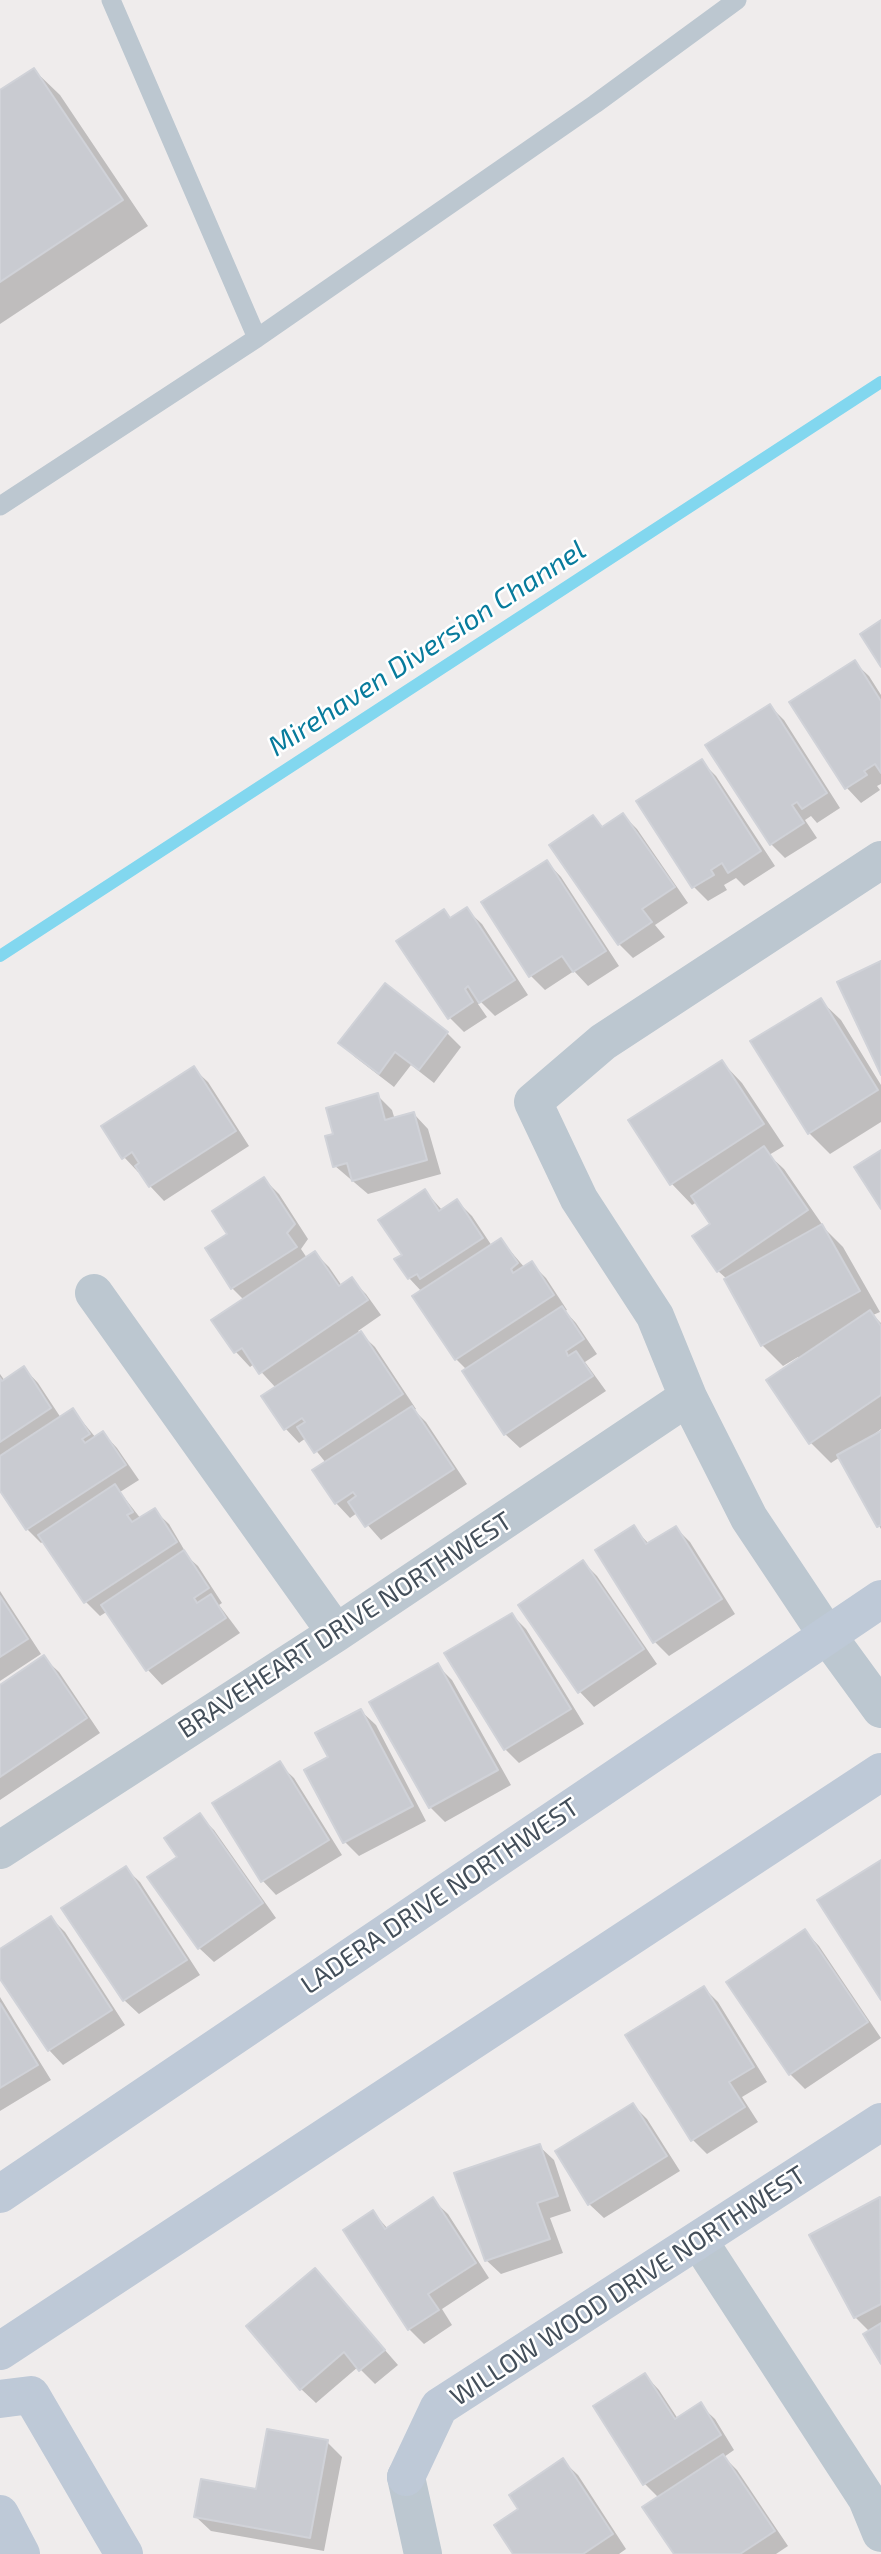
<!DOCTYPE html>
<style>
body{margin:0}
canvas{display:block;background:#efecec}
</style>
<canvas width="881" height="2554"></canvas>
<script>
const ctx = document.querySelector('canvas').getContext('2d');
ctx.lineJoin = 'round';
function fill(path, color) {
  ctx.fillStyle = color;
  ctx.fill(path, 'evenodd');
}
function trace(path, color, width, dash) {
  ctx.strokeStyle = color;
  ctx.lineWidth = width;
  ctx.lineCap = dash ? 'butt' : 'round';
  ctx.setLineDash(dash || []);
  ctx.stroke(path);
}
function label(font, color, halo, rows, align = 'center') {
  ctx.font = font + ' "Exo 2",sans-serif';
  ctx.lineWidth = 5;
  ctx.setLineDash([]);
  ctx.textBaseline = 'middle';
  ctx.strokeStyle = halo;
  ctx.fillStyle = color;
  for (const [text, x, y, turn = 0] of rows) {
    ctx.save();
    ctx.translate(x, y);
    ctx.rotate((+turn || 0) * Math.PI / 180);
    ctx.textAlign = isNaN(turn) ? turn : align;
    if (halo) ctx.strokeText(text, 0, 0);
    ctx.fillText(text, 0, 0);
    ctx.restore();
  }
}
fill(new Path2D(`
 M34,70l26,25 88,131 -148,98v-232z
 M854,662l15,14 12,19v89l-4,2 3,4 -19,13 -14,-15 -56,-86z
 M770,706l14,14 56,88 -23,15 -6,-7 -6,4 12,18 -32,20 -14,-14z
 M701,761l15,15 59,90 -31,20 -8,-8 -12,7 3,5 -19,11 -14,-14z
 M623,815l14,14 51,74 -33,22 10,12 -32,21 -14,-14 -26,-127 11,11z
 M547,862l14,15 58,89 -31,20 -14,-15 -29,19 -14,-14z
 M467,910l15,14 46,71 -33,21 -14,-14 -3,2 9,13 -23,15 -14,-14 -6,-107 8,8z
 M820,1000l21,20 40,65v37l-51,32 -21,-21 -57,-91z
 M447,1033l14,14 -27,36 -23,-18 -17,22 -39,-30 -14,-14z
 M722,1062l20,21 42,63 -15,9 15,14 42,61 17,17 37,65 -7,3 8,8v106l-5,4 1,2 4,-2v96l-41,-72 -9,6 -21,-21 -12,-85 -15,9 -21,-21 -35,-66 -9,-8 -6,-47 -15,-22 -5,3 -20,-21 -42,-63z
 M193,1068l15,14 41,64 -85,55 -14,-15 -10,-15 -2,1 -14,-15z
 M377,1095l15,15 3,10 19,-6 14,15 13,45 -73,20 -33,-28v-31z
 M264,1179l15,15 29,45 -7,10 6,9 8,-5 14,14 13,19 10,-6 14,14 15,21 -23,16 17,16 41,62 -2,1 12,12 41,62 -86,56 -24,-27 -7,5 -14,-15 -10,-40 -20,-25 -7,5 -14,-15 -9,-40 -22,-24 -4,3 -14,-15 -22,-31 30,-21 -12,-12 -25,-39 22,-14z
 M425,1191l18,20 14,-10 15,15 20,30 9,-6 24,28 7,-4 14,14 21,32 -2,1 11,12 21,31 -12,8 21,29 -86,57 -15,-14 -38,-64 -11,-11 -34,-67 -13,-14 -5,-23z
 M24,1368l14,15 23,35 12,-8 23,28 7,-5 14,15 22,32 -19,12 21,27 13,-9 15,14 20,34 9,8 24,37 -3,2 21,28 -78,52 -14,-15 -40,-59 -8,5 -14,-14 -42,-61 -3,2 -14,-14 -27,-41v-114l5,7z
 M633,1527l16,17 27,-16 14,14 45,72 -66,42 -15,-15z
 M583,1562l14,14 60,88 -63,43 -14,-15 -60,-87z
 M0,1591l41,63 -41,27z
 M512,1615l14,14 58,95 -65,39 -14,-14z
 M44,1658l15,14 41,61 -100,67v-113z
 M437,1665l15,15 59,105 -66,37 -15,-15z
 M361,1711l15,14 50,96 -67,35 -14,-14 -15,-84z
 M279,1764l15,14 48,77 -66,40 -14,-15z
 M199,1815l15,15 62,88 -62,44 -15,-14 -19,-91z
 M125,1868l15,14 60,93 -61,39 -15,-14z
 M51,1918l14,14 60,93 -62,40 -14,-15 -49,-74v-25z
 M805,1931l14,15 62,92 -76,51 -15,-15z
 M704,1988l14,14 49,80 -25,15 16,25 -51,32 -14,-14z
 M0,1997l51,83 -51,31z
 M633,2105l14,14 33,52 -76,47 -15,-14z
 M539,2146l15,14 17,51 -21,7 13,35 -62,21 -15,-14z
 M433,2200l15,14 41,64 -47,31 10,16 -28,19 -15,-15 -64,-98 28,-19 15,17z
 M880,2200l1,1v159l-11,-28 -15,-15z
 M315,2270l83,95 -23,19 -17,-17 -42,36 -15,-14z
 M645,2375l14,15 19,29 22,-14 15,14 19,31 -10,7 13,13 51,76 -12,8h-100l-17,-56 -15,-15z
 M327,2442l15,15 -18,94 -113,-20 -15,-14 61,-26z
 M563,2461l15,14 48,74 -7,5h-104z`), '#0003');
trace(new Path2D(`
 M0,956l881,-574`), '#82d7ef', 12);
const building = new Path2D(`
 M34,68l89,132 -123,82v-192z
 M881,620v47l-21,-33z
 M855,660l26,41v72l-6,-9 -11,7 3,4 -22,14 -56,-87z
 M770,704l57,89 -25,16 -5,-7 -5,3 12,18 -34,22 -65,-100z
 M702,759l59,92 -33,22 -6,-10 -11,7 3,5 -22,13 -56,-87z
 M623,813l52,74 -33,22 10,13 -34,23 -69,-100 44,-30 9,12z
 M547,860l59,91 -33,21 -11,-16 -33,21 -48,-75z
 M467,907l48,73 -36,23 -11,-17 -3,3 8,13 -25,17 -52,-78 48,-32 6,9z
 M881,961v114l-44,-93z
 M385,983l63,49 -29,38 -24,-18 -16,22 -41,-31z
 M821,998l57,92 -70,44 -58,-93z
 M722,1060l42,64 -94,61 -42,-65z
 M194,1066l42,65 -87,56 -14,-21 4,-3 -7,-11 -10,7 -21,-33z
 M378,1093l7,27 29,-8 13,48 -75,21 -5,-18 -14,4 -8,-31 8,-2 -7,-26z
 M764,1146l44,64 -91,62 -25,-36 18,-12 -19,-28z
 M881,1150v59l-27,-42z
 M264,1177l31,47 -8,9 10,14 -66,42 -26,-41 22,-14 -15,-23z
 M425,1189l14,22 18,-12 26,39 -63,41 -3,-5 -9,5 -14,-20 8,-4 -24,-35z
 M822,1224l38,67 -99,55 -37,-67z
 M501,1238l17,25 -7,6 2,4 19,-12 22,34 -99,65 -43,-64z
 M315,1251l24,35 13,-9 16,23 -109,74 -17,-26 -8,5 -23,-33z
 M562,1306l22,33 -18,12 2,5 8,-5 17,25 -89,59 -42,-64z
 M870,1310l11,16v69l-72,49 -43,-64z
 M361,1331l42,63 -89,59 -17,-26 8,-5 -3,-4 -18,12 -23,-34z
 M24,1366l27,42 -51,34v-64l2,3z
 M412,1406l42,63 -89,58 -17,-25 8,-6 -3,-4 -18,12 -23,-34z
 M73,1408l17,26 -8,5 3,4 18,-12 23,34 -100,65 -26,-39v-35z
 M881,1431v94l-4,2 -40,-72z
 M115,1484l18,28 -6,3 5,7 23,-14 22,34 -93,61 -46,-68z
 M634,1525l12,19 30,-18 46,73 -69,44 -58,-93z
 M184,1550l25,38 -15,10 3,5 14,-9 15,24 -80,53 -45,-66z
 M583,1560l61,89 -66,44 -60,-88z
 M0,1596l28,43 -28,18z
 M512,1613l59,96 -67,41 -60,-97z
 M44,1655l43,63 -87,59v-92z
 M438,1663l60,107 -69,38 -60,-106z
 M361,1709l52,97 -70,37 -39,-73 24,-13 -13,-24z
 M280,1761l49,79 -68,42 -49,-79z
 M200,1813l63,90 -65,46 -51,-72 30,-20 -13,-19z
 M881,1860v140l-64,-100z
 M126,1866l61,94 -64,41 -62,-93z
 M51,1916l61,94 -64,41 -48,-72v-30z
 M805,1929l63,93 -79,53 -63,-93z
 M704,1986l50,81 -25,15 16,25 -54,34 -66,-106z
 M0,2003l38,62 -38,23z
 M633,2103l34,53 -79,49 -33,-54z
 M540,2144l18,52 -21,7 13,36 -65,22 -31,-88z
 M433,2197l43,66 -48,31 11,16 -31,20 -65,-100 30,-20 12,19z
 M880,2197l1,107 -27,14 -45,-83z
 M315,2268l70,82 -26,21 -15,-19 -44,38 -54,-64z
 M881,2323v41l-18,-30z
 M645,2373l30,46 26,-17 20,33 -78,50 -50,-79z
 M267,2429l61,11 -18,98 -116,-21 7,-38 55,10z
 M723,2454l52,77 -35,23h-66l-32,-47z
 M563,2458l50,76 -30,20h-70l-19,-29 24,-16 -9,-14z`);
fill(building, '#c9cbd1');
trace(building, '#d0d2d8', 2);
trace(new Path2D(`
 M257,338l338,-234 142,-104
 M0,506l257,-168 -146,-338`), '#bcc7d0', 19);
trace(new Path2D(`
 M881,860l-278,182 -70,60 46,97 76,117 33,81 61,121 78,117 54,74
 M94,1293l242,340
 M0,1850l336,-217 352,-236
 M699,2241l168,258 14,34
 M406,2477l17,77`), '#bcc7d0', 38);
trace(new Path2D(`
 M0,2194l881,-595
 M0,2351l881,-579
 M0,2399l31,-4 93,159
 M406,2477l33,-70 442,-285
 M0,2514l21,40`), '#bec9d7', 38);
label('26px', '#444f5a', '#fff', [
 ["BRAVEHEART DRIVE NORTHWEST",345,1625,-33],
 ["LADERA DRIVE NORTHWEST",440,1896,-34],
 ["WILLOW WOOD DRIVE NORTHWEST",628,2286,-33]
]);
label('italic 28px', '#077b9c', '#fff', [
 ["Mirehaven Diversion Channel",427,648,-33]
]);
</script>
